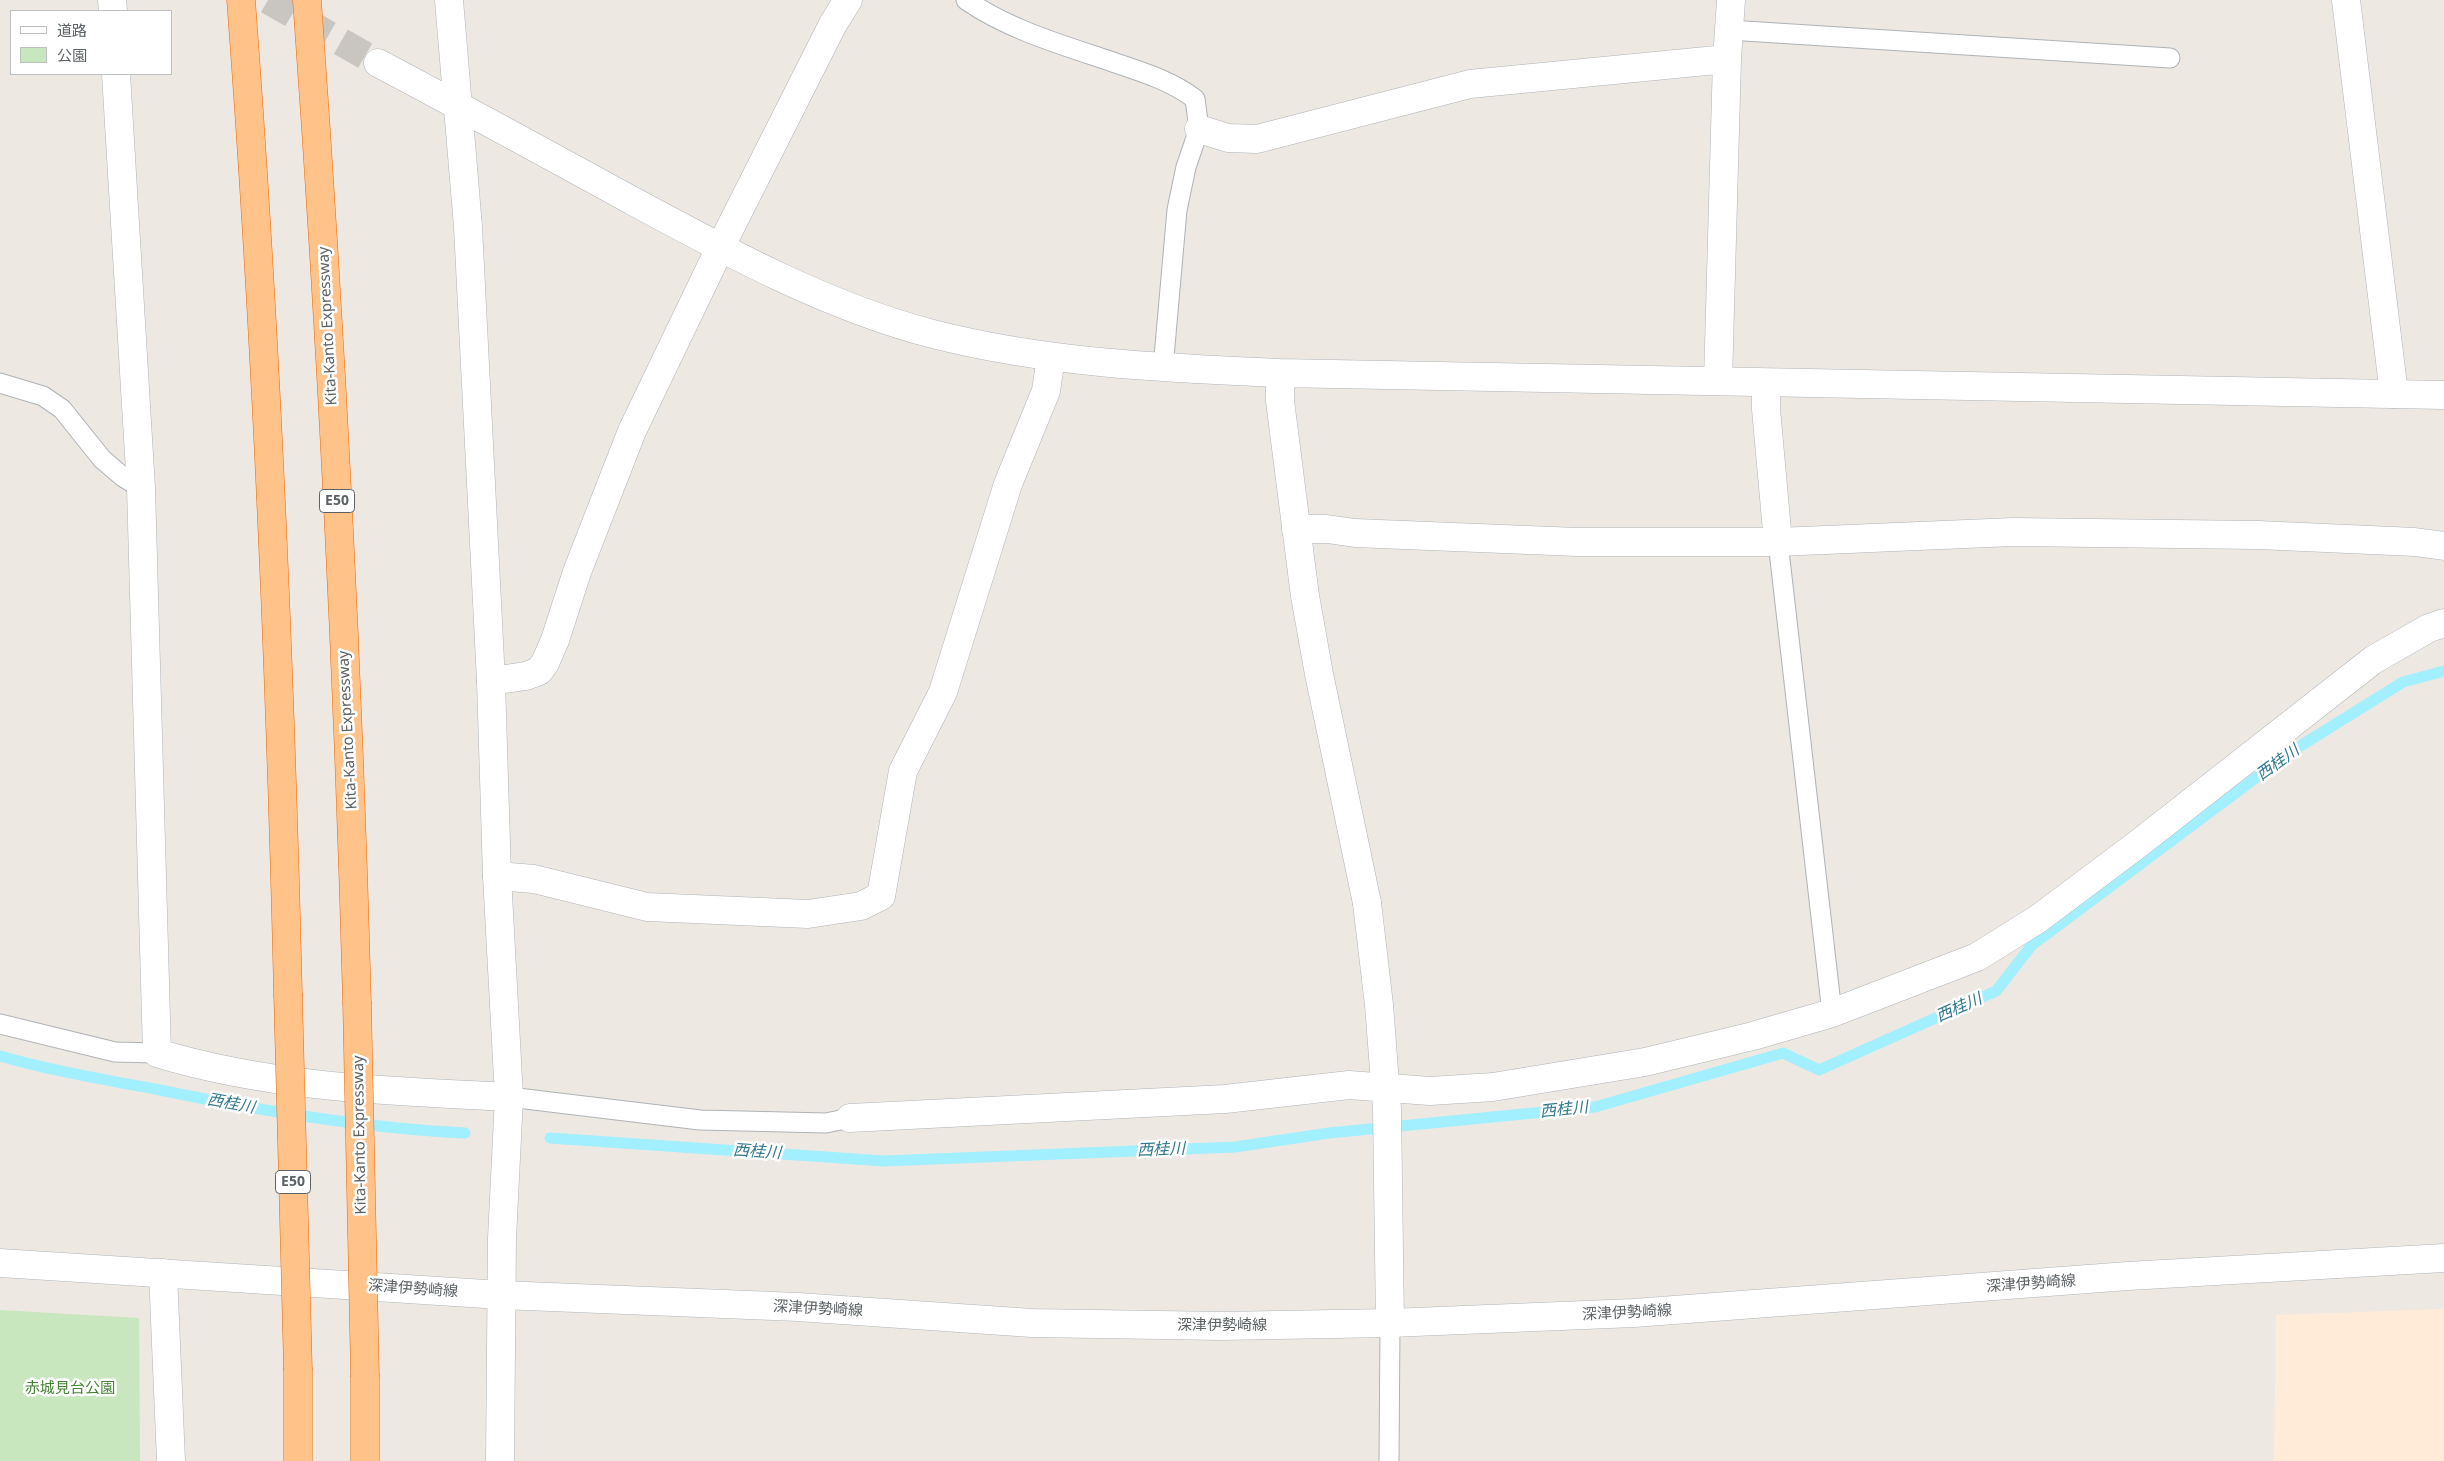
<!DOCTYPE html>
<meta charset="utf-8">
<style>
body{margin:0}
#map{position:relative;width:2444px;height:1461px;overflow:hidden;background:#eee8e2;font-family:"Noto Sans","Noto Sans JP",sans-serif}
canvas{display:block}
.legend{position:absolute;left:10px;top:10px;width:162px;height:65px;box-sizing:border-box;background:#fff;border:1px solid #bdc0c1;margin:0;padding:6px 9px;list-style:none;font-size:15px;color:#5b6164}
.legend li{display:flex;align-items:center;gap:10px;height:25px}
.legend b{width:25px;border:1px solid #bdc0c1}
</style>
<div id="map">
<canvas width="2444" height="1461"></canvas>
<ul class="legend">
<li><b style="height:6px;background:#fff"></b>道路</li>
<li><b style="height:14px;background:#c8e7be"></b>公園</li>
</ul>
</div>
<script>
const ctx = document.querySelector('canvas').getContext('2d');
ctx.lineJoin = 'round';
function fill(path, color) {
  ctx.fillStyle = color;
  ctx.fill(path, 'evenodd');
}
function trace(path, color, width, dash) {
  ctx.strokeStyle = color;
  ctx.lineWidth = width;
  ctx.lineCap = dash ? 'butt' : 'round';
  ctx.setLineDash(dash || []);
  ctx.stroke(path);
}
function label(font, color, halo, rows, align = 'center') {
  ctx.font = font + ' "Noto Sans","Noto Sans JP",sans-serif';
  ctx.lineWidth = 5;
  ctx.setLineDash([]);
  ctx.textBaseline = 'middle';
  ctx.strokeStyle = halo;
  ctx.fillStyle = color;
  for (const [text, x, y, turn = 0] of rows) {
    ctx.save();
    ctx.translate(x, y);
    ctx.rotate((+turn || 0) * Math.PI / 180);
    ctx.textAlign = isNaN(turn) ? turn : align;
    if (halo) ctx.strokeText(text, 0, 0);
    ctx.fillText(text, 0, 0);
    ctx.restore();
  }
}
fill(new Path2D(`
 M2444,1309v152h-170l2,-146z`), '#ffebd7');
fill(new Path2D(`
 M0,1310l139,8 1,143h-140z`), '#c8e7be');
trace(new Path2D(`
 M0,1056c53,15 106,24 160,34 101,21 202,38 305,43
 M550,1138l334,23 351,-14 94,-14 266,-26 188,-54 36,17 177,-79 36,-46 257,-192 114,-71 41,-11`), '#a1efff', 11);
trace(new Path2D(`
 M268,0l110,63`), '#c9c6c2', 28, [28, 14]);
const service = new Path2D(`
 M966,0c42,29 93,44 141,60 31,11 62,19 88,39l4,30 -13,38 -9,43 -14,158
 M1729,30l441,28
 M0,383l43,13 19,13 40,50 21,18 18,11
 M1778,542l54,471
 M0,1024l115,28 42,1
 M509,1097l191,23 126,3 24,-5
 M1389,1461l1,-138`);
const minor = new Path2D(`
 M112,0l1,11
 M2346,0l48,394
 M116,74l25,414 16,565c116,35 232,38 352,44
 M1199,129l29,9 29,1 213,-55 257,-25
 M1718,381l9,-322 4,-59
 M1766,384v25l12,133
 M1296,529h31l28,4 222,9h201l235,-10 245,3 157,7 29,4
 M491,681l35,-5 13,-5 6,-8 10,-23 22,-68 55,-141 88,-183 113,-224 15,-24
 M497,876l37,3 113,28 161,7 53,-8 20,-10 22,-125 40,-79 65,-208 38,-93 5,-34
 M1367,903l12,102 8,104 3,214
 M850,1118l375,-19 124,-14 81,6 63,-4 152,-25 108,-26 79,-23 145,-56 61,-38 100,-75 235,-184 56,-32 15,-5
 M163,1273l8,188`);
const tertiary = new Path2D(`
 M449,0l19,227 23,454 6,195 12,221 -7,142 -2,222
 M378,63c85,45 169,91 253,137 94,51 197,107 302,134 113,29 230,34 347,39l1164,22
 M1280,373v28l25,195 14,78 48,229`);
const secondary = new Path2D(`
 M0,1263l501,32 297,12 234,16 190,3 168,-3 244,-10 494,-37 316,-18`);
const motorway = new Path2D(`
 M241,0c25,331 39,662 47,994
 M307,0c24,333 41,668 50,1002
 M298,1370v91
 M365,1461v-84`);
trace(service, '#aeb3b6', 21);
trace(minor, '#aeb3b6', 29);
trace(tertiary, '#aeb3b6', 29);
trace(secondary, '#afb5b8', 29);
trace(motorway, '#f06600', 29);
trace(service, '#fff', 19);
trace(minor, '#fff', 28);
trace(tertiary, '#fff', 28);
trace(secondary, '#fff', 28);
trace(motorway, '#ffc288', 28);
const motorwayBridge = new Path2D(`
 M288,994l10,376
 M357,1002l8,375`);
trace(motorwayBridge, '#f06600', 29, []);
trace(motorwayBridge, '#ffc288', 28);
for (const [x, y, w] of [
 [337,501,35],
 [293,1182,35]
]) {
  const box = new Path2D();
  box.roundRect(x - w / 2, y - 11.5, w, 23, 4);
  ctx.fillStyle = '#fff';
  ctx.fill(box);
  trace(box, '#5b6164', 1);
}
label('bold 14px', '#5b6164', null, [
 ["E50",337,501],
 ["E50",293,1182]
]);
label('15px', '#5b6164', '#fff', [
 ["Kita-Kanto Expressway",328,326,-93],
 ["Kita-Kanto Expressway",348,730,-93],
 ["Kita-Kanto Expressway",360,1135,-91],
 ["深津伊勢崎線",2031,1284,-4],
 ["深津伊勢崎線",413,1289,4],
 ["深津伊勢崎線",818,1309,3],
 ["深津伊勢崎線",1627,1313,-3],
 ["深津伊勢崎線",1222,1326]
]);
label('15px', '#438431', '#fff', [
 ["赤城見台公園",70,1389]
]);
label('italic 16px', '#327990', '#fff', [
 ["西桂川",2278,763,-36],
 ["西桂川",1959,1008,-24],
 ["西桂川",231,1104,10],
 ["西桂川",1564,1110,-6],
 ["西桂川",1161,1150,-2],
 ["西桂川",757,1152,4]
]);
</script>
